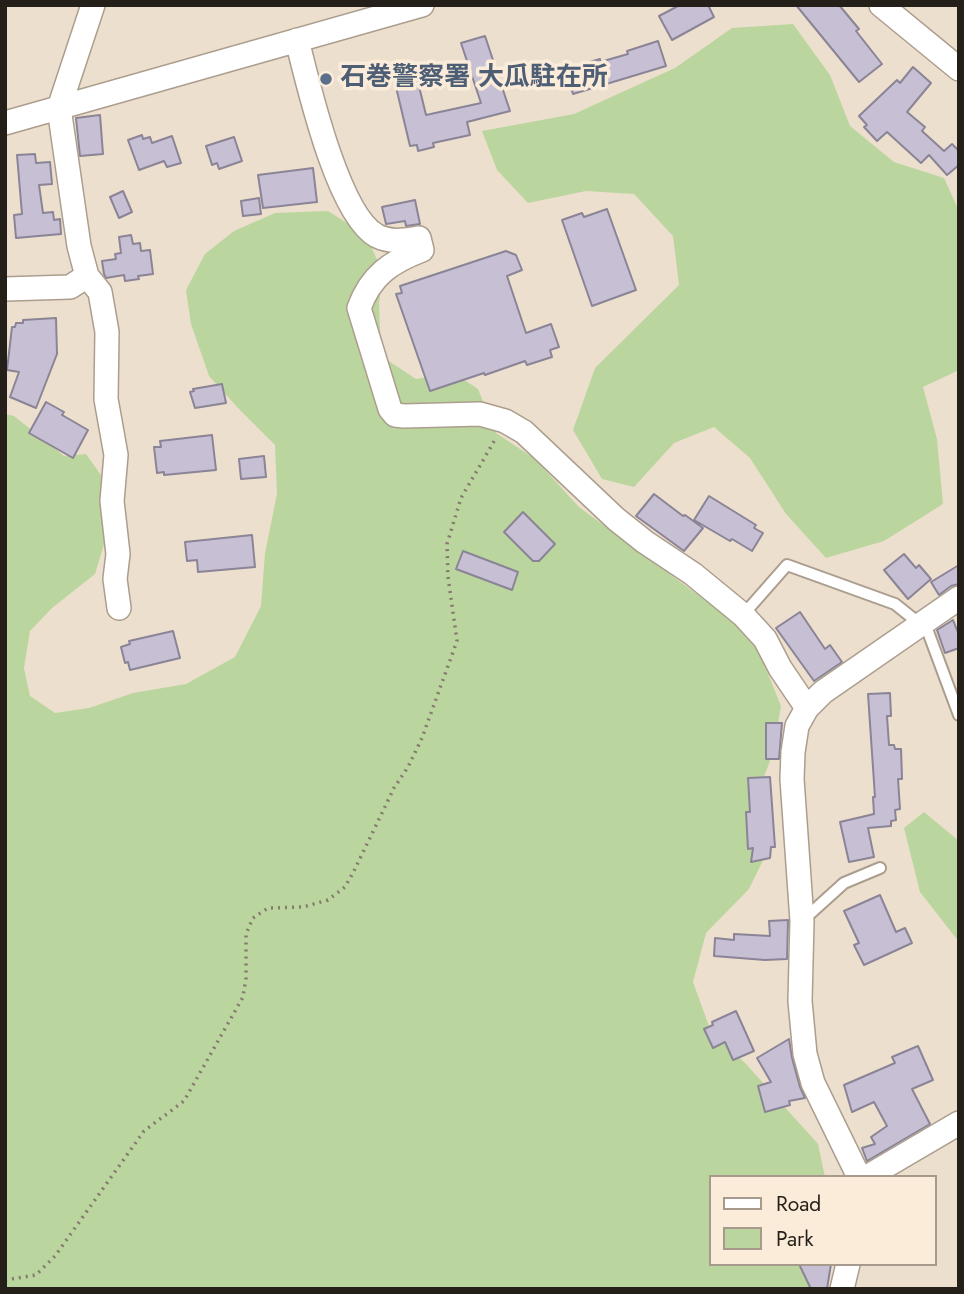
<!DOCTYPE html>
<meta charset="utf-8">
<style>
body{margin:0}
#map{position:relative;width:964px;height:1294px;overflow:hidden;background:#eddfcd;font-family:Jost,sans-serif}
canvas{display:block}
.frame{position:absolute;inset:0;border:7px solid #241f18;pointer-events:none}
.legend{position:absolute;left:709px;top:1175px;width:228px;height:91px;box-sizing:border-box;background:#fbecda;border:2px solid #a59a8c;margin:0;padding:9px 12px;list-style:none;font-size:21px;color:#241f18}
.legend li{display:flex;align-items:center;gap:14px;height:35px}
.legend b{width:35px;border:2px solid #a59a8c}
</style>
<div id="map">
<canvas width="964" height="1294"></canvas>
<div class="frame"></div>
<ul class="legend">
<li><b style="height:9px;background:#fff"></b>Road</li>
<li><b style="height:19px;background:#bad69e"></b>Park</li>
</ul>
</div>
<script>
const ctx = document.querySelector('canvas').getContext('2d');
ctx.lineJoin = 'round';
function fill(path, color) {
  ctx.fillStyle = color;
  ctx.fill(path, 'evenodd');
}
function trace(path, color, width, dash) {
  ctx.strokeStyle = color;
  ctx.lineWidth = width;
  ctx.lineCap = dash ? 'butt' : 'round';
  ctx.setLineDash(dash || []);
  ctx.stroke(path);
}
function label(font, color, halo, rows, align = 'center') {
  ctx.font = font + ' Jost,"Noto Sans JP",sans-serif';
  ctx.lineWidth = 7;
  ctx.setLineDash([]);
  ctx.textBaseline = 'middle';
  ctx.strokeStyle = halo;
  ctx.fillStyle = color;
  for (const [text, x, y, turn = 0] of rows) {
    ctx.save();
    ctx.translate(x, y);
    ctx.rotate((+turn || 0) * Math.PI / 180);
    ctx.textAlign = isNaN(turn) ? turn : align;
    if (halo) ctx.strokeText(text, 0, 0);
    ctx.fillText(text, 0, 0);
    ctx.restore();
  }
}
fill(new Path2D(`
 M793,24l37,51 20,51 44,36 50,16 15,33v159l-36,17 14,52 6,65 -59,37 -58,17 -40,-44 -36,-56 -36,-31 -40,16 -40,44 -32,-8 -29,-49 22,-62 84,-83 -6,-49 -39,-42 -48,-3 -58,12 -31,-33 -15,-39 92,-17 101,-46 57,-40z
 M328,211l38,24 17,38 -4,30 2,53 35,23 38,-6 24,16 18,44 39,26 44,48 169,125 16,32 17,42 -8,47 -17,45 12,52 -19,39 -43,44 -13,49 17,47 36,35 72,80 7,33h-115v87h115l-2,10 -14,15h-804v-875l9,2 50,40 22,-2 17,24 2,63 -10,33 -43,34 -22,23 -6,37 6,28 25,17 34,-5 44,-15 53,-9 49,-27 26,-51 4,-53 12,-59 -2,-49 -37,-37 -29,-32 -18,-52 -5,-34 19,-36 29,-23 41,-18z
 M924,812l35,29v101l-39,-50 -16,-64z`), '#bad69e');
const building = new Path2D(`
 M680,5h28l6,12 -42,23 -13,-24z
 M796,5h43l20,24 -3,2 26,33 -23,18z
 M485,36l25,75 -43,11 3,13 -37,8 1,4 -16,4 -1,-6 -7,1 -14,-59 22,-5 8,33 55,-12 -20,-60z
 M658,41l8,25 -93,28 -7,-23 9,-3v-2l25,-7v3l28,-8 -1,-3z
 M913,67l18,16 -24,29 18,15 -3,4 22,20 8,-7 7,7v14l-12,10 -18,-20 -8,8 -34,-31 -10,9 -13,-14 3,-2 -8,-9 38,-36 3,3z
 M100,115l3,39 -23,2 -4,-38z
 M142,135l1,4 7,-2 2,6 20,-7 9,27 -14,4 -3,-6 -25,9 -11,-30z
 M234,137l8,24 -23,8 -2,-6 -5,2 -6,-19z
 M35,154l1,9 14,-1 2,22 -13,1 4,28 10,-1 1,8 6,-1 1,15 -45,4 -2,-23 8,-1 -5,-59z
 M313,168l4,34 -54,6 -5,-33z
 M123,191l9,21 -13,6 -9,-21z
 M259,198l2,16 -18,2 -2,-15z
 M415,200l5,24 -14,2 -1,-5 -19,3 -4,-17z
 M607,209l29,81 -44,16 -30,-86 20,-7 2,4z
 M131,235l2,9 7,-1 1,8 9,-1 3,24 -15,2 1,3 -14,2 -1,-6 -18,3 -2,-4 -2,-13 14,-2 -1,-5 6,-1 -2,-16z
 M506,251l10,4 6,15 -15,6 19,57 25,-9 8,23 -9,3 2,7 -25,8 -2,-4 -40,14 -1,-2 -54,18 -34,-97 6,-1 -2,-7z
 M56,318l1,36 -21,54 -26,-11 9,-25 -12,-2 5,-43h3l1,-4h7v-3z
 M222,384l4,19 -31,5 -5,-16 4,-1 -1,-2z
 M46,402l18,10 -2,3 26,15 -15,28 -44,-25z
 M212,435l4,35 -52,5v-3l-7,1 -3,-26h7l-1,-6z
 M264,456l2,21 -25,2 -2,-20z
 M654,494l29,22 2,-1 18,13 -19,23 -48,-35z
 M709,496l47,29 -2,3 9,5 -11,18 -20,-12 -2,2 -36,-21z
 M523,512l32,32 -16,17h-6l-29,-29z
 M252,535l3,32 -57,5 -1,-12 -10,1 -2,-19z
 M463,551l55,21 -6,18 -56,-21z
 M904,554l12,14 3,-3 12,14 -23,20 -24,-29z
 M959,565v19l-8,2 -12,9 -8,-13z
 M800,612l25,37 5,-4 12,17 -28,19 -38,-53z
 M953,620l6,15v13l-14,5 -8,-23z
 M173,631l7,27 -50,12 -2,-8 -3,1 -4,-16 9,-3 -1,-3z
 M890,693l1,23h-4l2,29h5l1,4h6l1,30h-4l2,30 -5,1 1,10 -5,1v5l-23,2 6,29 -25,5 -9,-40 34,-8 -1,-17h2l-7,-103z
 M766,723h16l-3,36h-13z
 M770,777l5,70h-4l-1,11 -19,4 2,-14 -5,1 -2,-37h4l-2,-34z
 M880,895l16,37 9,-4 7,15 -48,22 -10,-20 5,-2 -15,-32z
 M788,920l-1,39 -22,1 -51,-4 1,-18 19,2v-6l36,2 -1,-15z
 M736,1011l18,40 -21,9 -8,-18 -12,6 -9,-19 9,-4 -1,-3z
 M789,1039l3,19 8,29 5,11 -16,3 1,4 -25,7 -7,-26 13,-4 -14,-24z
 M918,1046l15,34 -21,9 18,35 -63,37 -5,-13 13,-4 -4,-7 16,-11 -13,-24 -22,10 -8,-27 51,-22 -3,-6z
 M799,1264h32l-4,25h-16z`);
fill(building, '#c7c0d4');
trace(building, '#8a8496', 2);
const service = new Path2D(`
 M743,615l44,-50 108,39 25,20
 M924,621l35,94
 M802,921l42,-38 36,-15`);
const minor = new Path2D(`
 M93,5l-34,103 20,138 8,30 13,16 7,40 -1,67 10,56 -4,46 6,53 -3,25 4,29
 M881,5l78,64
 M297,40c11,44 41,175 80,196 14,7 28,4 42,2l3,12c-31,12 -51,25 -63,58l31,101 5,6 9,1 76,-2 25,7 19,11 92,87 29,23 48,32 50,41 22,24 15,29 27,40 -10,18 -4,26 -1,27 10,142 -2,80 5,53 8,29 46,94
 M5,123l417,-118
 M5,289l65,-2 17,-11
 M807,708l16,-16 136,-94
 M867,1177l92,-54
 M842,1289l6,-25`);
trace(service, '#ac9e8e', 14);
trace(minor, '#ac9e8e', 26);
trace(new Path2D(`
 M5,1280l31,-5 19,-19 89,-125 40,-30 59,-104 3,-19v-44l7,-16 15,-10 35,-1 25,-7 17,-13 9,-16 40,-83 14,-21 14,-29 35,-97 -9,-64 -1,-33 14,-46 35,-60`), '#847a6e', 3.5, [2, 5]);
trace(service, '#fff', 10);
trace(minor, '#fff', 23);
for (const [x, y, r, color] of [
 [326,79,7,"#5c6f8a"]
]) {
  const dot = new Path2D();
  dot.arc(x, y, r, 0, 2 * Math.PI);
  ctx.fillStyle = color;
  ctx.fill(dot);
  trace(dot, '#fbecda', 2.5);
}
label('bold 26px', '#4e5e75', '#fbecda', [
 ["石巻警察署 大瓜駐在所",340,79]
], 'left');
</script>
